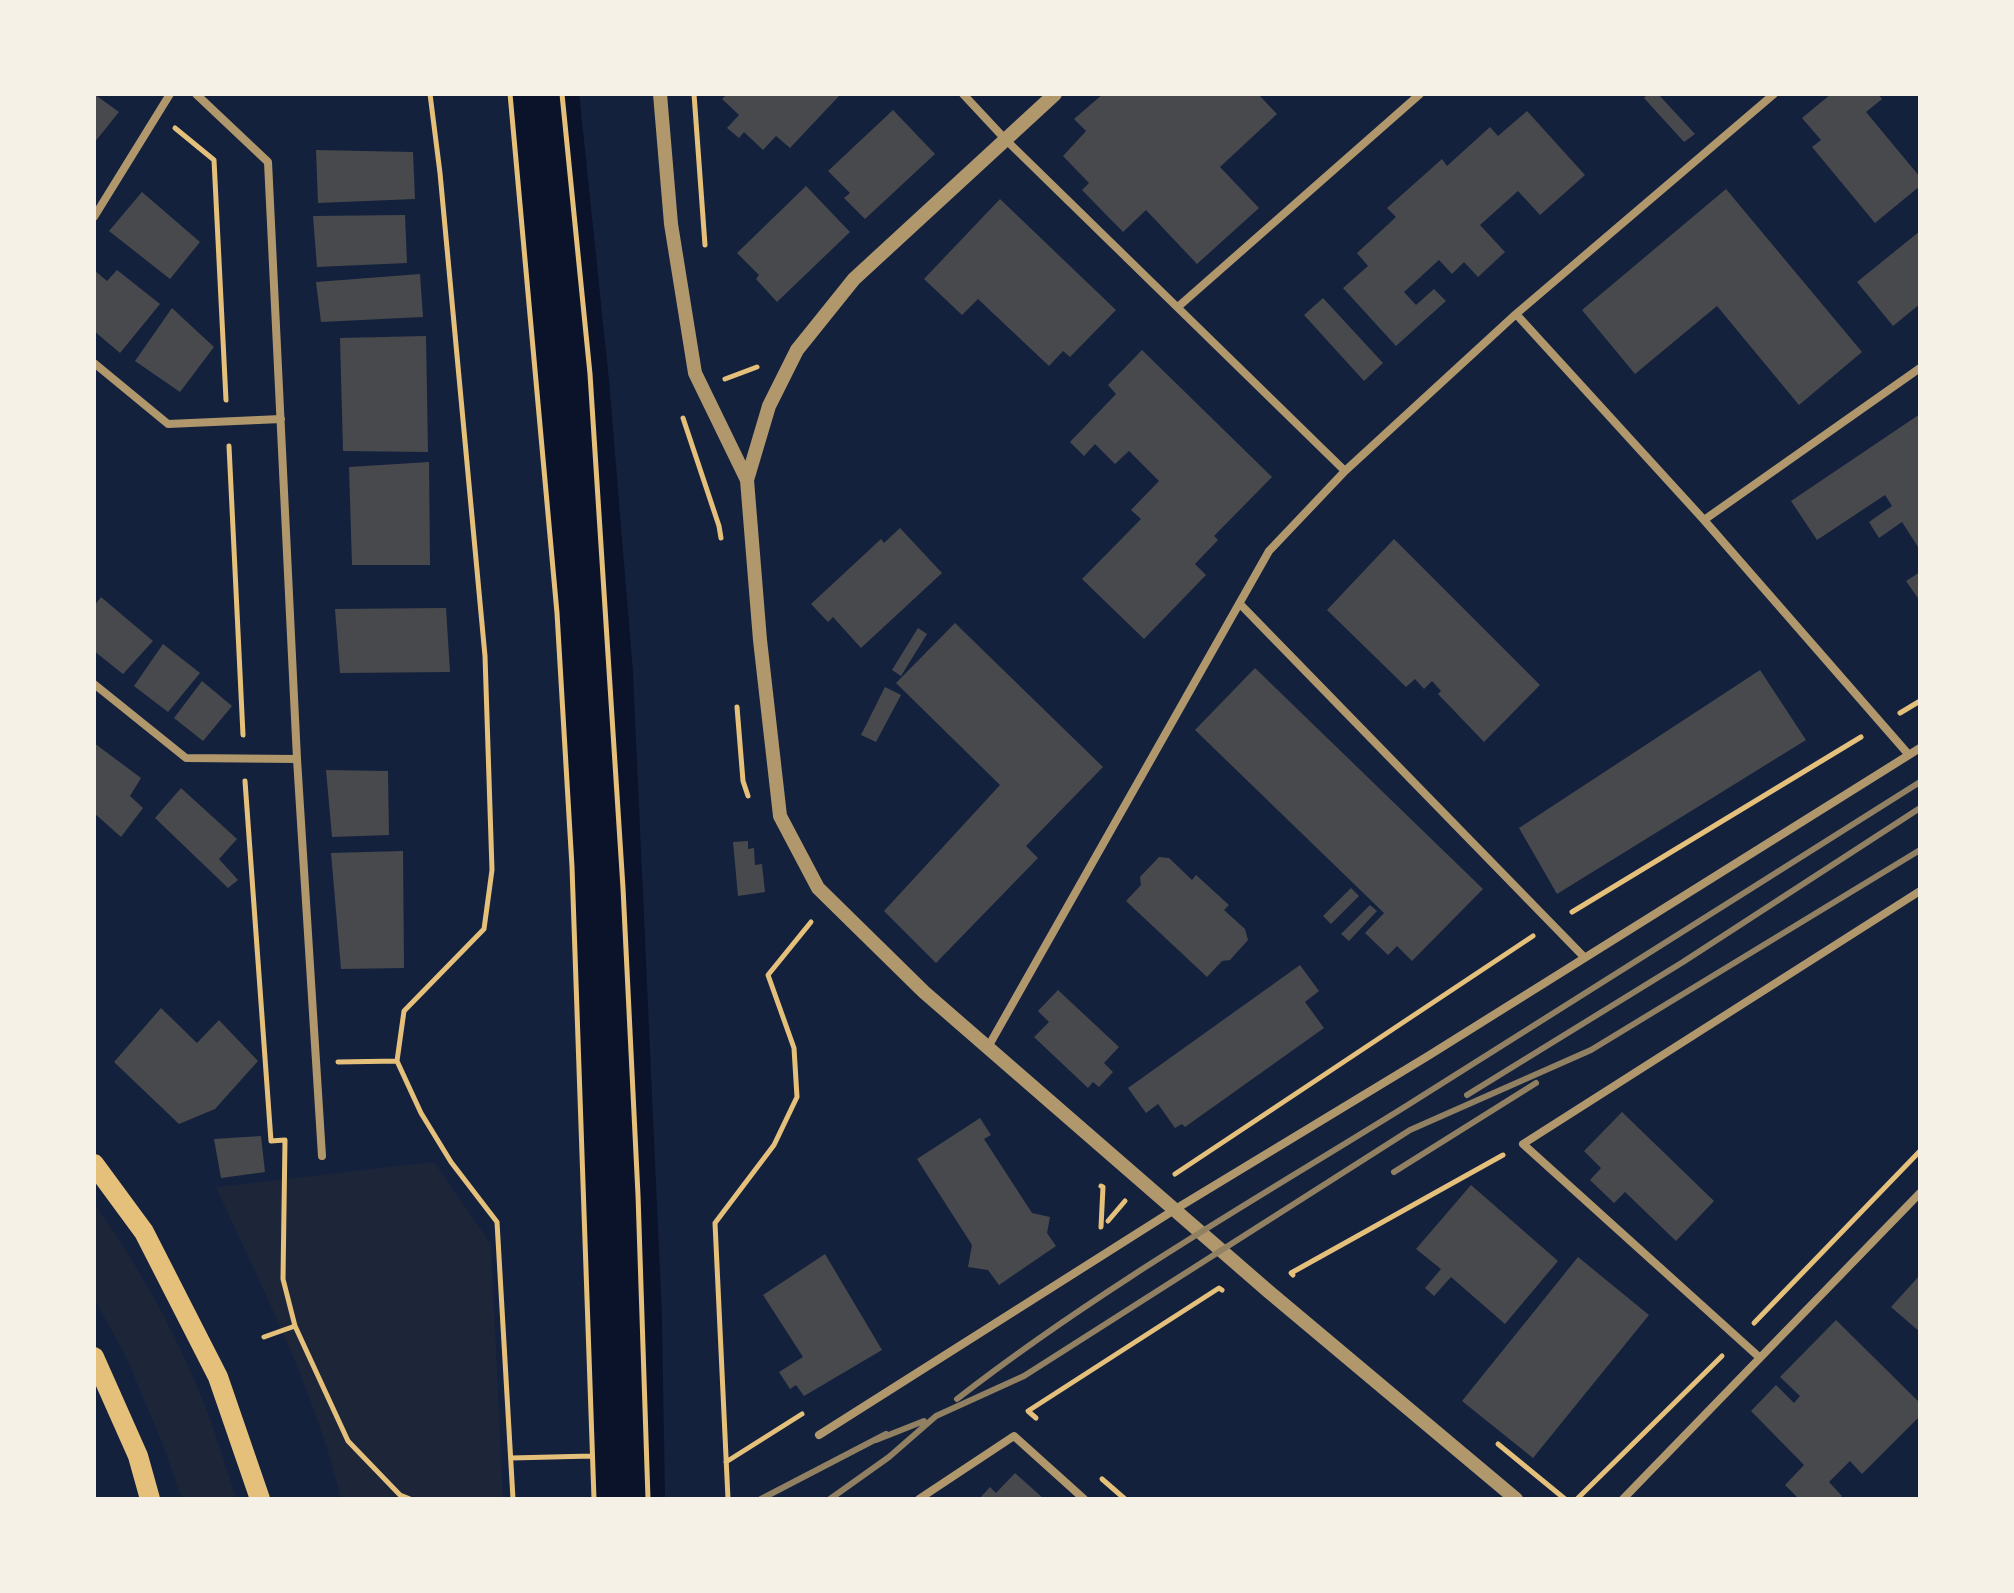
<!DOCTYPE html>
<style>
body{margin:0}
#map{position:relative;width:2014px;height:1593px;overflow:hidden;background:#14213d;font-family:"Zilla Slab",serif}
canvas{display:block}
.frame{position:absolute;inset:0;border:96px solid #f6f1e7;pointer-events:none}
</style>
<div id="map">
<canvas width="2014" height="1593"></canvas>
<div class="frame"></div>
</div>
<script>
const ctx = document.querySelector('canvas').getContext('2d');
ctx.lineJoin = 'round';
function fill(path, color) {
  ctx.fillStyle = color;
  ctx.fill(path, 'evenodd');
}
function trace(path, color, width, dash) {
  ctx.strokeStyle = color;
  ctx.lineWidth = width;
  ctx.lineCap = dash ? 'butt' : 'round';
  ctx.setLineDash(dash || []);
  ctx.stroke(path);
}
fill(new Path2D(`
 M434,1162l57,82 12,255h-162c-26,-110 -79,-210 -125,-312z
 M94,1203c46,65 87,138 115,213 10,27 18,55 27,83h-54l-20,-57 -36,-85 -32,-59z`), '#1d2539');
trace(new Path2D(`
 M543,94l30,288 24,291 29,644 3,182`), '#0b132b', 72);
fill(new Path2D(`
 M94,94l25,18 -25,31z
 M727,94h110l2,2 -49,52 -14,-12 -13,14 -19,-18 -5,6 -12,-10 12,-13 -17,-16z
 M1103,94h155l19,20 -57,53 39,41 -62,56 -51,-54 -23,22 -41,-42 7,-7 -26,-27 23,-25 -12,-12z
 M1648,94h10l37,40 -11,8 -40,-44z
 M1831,94h47l4,5 -16,13 54,65v9l-45,37 -63,-76 9,-7 -19,-22z
 M893,110l42,44 -70,65 -21,-21 6,-5 -22,-22z
 M1527,111l58,64 -45,40 -22,-24 -38,34 25,27 -27,25 -14,-15 -12,12 -13,-14 -35,32 12,13 18,-16 12,12 -50,45 -53,-58 25,-22 -11,-13 39,-36 -9,-9 55,-49 5,7 43,-39 8,9z
 M316,150l97,2 2,47 -97,4z
 M806,186l44,46 -73,70 -21,-23 3,-4 -22,-22z
 M1726,189l136,163 -63,53 -82,-99 -82,68 -53,-64z
 M142,192l58,50 -30,37 -61,-48z
 M1000,199l116,111 -46,47 -7,-6 -14,15 -71,-67 -16,16 -38,-36z
 M405,215l2,48 -90,4 -4,-51z
 M1920,231v73l-27,22 -36,-44z
 M94,270l13,11 10,-11 43,34 -40,49 -26,-22z
 M420,274l3,43 -102,5 -5,-40z
 M1323,298l60,65 -19,18 -60,-66z
 M172,308l42,39 -34,45 -45,-31z
 M426,336l2,116 -85,-1 -3,-113z
 M1142,350l130,127 -58,59 4,4 -23,24 11,11 -62,64 -62,-60 59,-60 -10,-9 28,-29 -30,-30 -14,13 -20,-20 -11,12 -14,-14 46,-48 -8,-9z
 M1920,414v136l-18,-28 -23,16 -10,-16 23,-16 -7,-11 -68,45 -26,-39z
 M429,462l1,103h-78l-3,-98z
 M900,528l42,45 -81,75 -28,-31 -5,5 -17,-18 70,-65 3,4z
 M1394,539l146,146 -56,57 -46,-48 3,-3 -9,-10 -8,8 -9,-10 -9,8 -79,-77z
 M1920,572v29l-14,-20z
 M101,597l52,44 -30,33 -29,-23v-45z
 M446,608l4,64 -110,1 -5,-64z
 M955,623l148,144 -77,79 12,12 -102,105 -52,-52 116,-126 -104,-102z
 M918,628l9,6 -26,42 -9,-6z
 M163,644l37,29 -32,39 -34,-26z
 M1255,668l228,221 -71,72 -15,-15 -9,9 -23,-22 19,-20 -189,-183z
 M1760,670l46,70 -249,154 -38,-66z
 M202,681l30,25 -29,35 -29,-23z
 M885,687l16,8 -25,47 -15,-7z
 M94,743l47,35 -11,18 13,12 -22,29 -27,-24z
 M326,770l62,1 1,64 -57,2z
 M181,788l56,51 -18,20 19,21 -10,8 -73,-70z
 M748,841v8l6,-1 1,17 7,-1 3,28 -27,4 -5,-54z
 M403,851l1,117 -63,1 -10,-116z
 M1159,857l10,1 23,22 4,-5 33,30 -5,5 21,19 3,11 -18,20 -8,1 -15,16 -81,-76 15,-16 -1,-8z
 M1351,888l8,8 -28,28 -8,-8z
 M1370,905l7,6 -28,30 -8,-7z
 M1300,965l19,26 -14,11 19,26 -139,99 -3,-3 -7,4 -17,-24 -12,9 -18,-25z
 M1058,990l61,57 -15,16 9,9 -14,15 -6,-5 -5,6 -54,-51 15,-15 -11,-11z
 M161,1008l36,35 22,-23 39,41 -43,48 -36,15 -65,-62z
 M1622,1112l92,89 -38,40 -51,-49 -11,11 -24,-23 11,-12 -17,-17z
 M980,1118l11,17 -7,4 48,74 18,4 -3,16 9,13 -57,39 -11,-15 -20,-3 4,-22 -55,-86z
 M261,1136l4,36 -44,6 -7,-39z
 M1471,1185l87,76 -53,63 -54,-47 -17,19 -9,-8 16,-19 -25,-20z
 M825,1254l57,96 -78,46 -8,-11 -6,4 -11,-17 24,-15 -40,-62z
 M1578,1257l71,58 -116,143 -71,-57z
 M1920,1275v57l-29,-25z
 M1836,1320l84,83v13l-58,58 -12,-13 -21,21 13,14 -3,3h-40l-14,-14 19,-20 -53,-54 25,-26 18,18 6,-7 -20,-19z
 M1015,1473l29,26h-65l11,-12 6,6z`), '#48494c');
trace(new Path2D(`
 M510,94l47,519 15,254 22,632
 M562,94l28,280 33,514 15,307 10,304
 M694,94l11,151
 M175,128l39,32 12,240
 M725,379l32,-12
 M683,418l36,108 2,12
 M229,446l14,289
 M737,707l6,74 5,15
 M1900,713l20,-12
 M245,781l26,360 14,-1 -2,139 12,47 -31,11
 M1572,912l289,-175
 M397,1061l7,-50 80,-82 8,-59 -7,-214 -45,-483 -10,-79
 M338,1062l59,-1 24,52 30,49 46,60 16,277
 M1175,1174l358,-238
 M1101,1186l2,1 -2,40
 M1108,1221l17,-20
 M1293,1275l-2,-2 212,-118
 M1754,1323l166,-172
 M295,1326l53,115 52,54 10,4
 M1036,1418l-8,-7 191,-123 3,2
 M1498,1444l67,55
 M511,1458l81,-2
 M726,1462l76,-48
 M1102,1479l23,20
 M728,1499l-13,-276 59,-78 23,-48 -3,-49 -26,-73 43,-53
 M1577,1499l145,-143`), '#e5c07b', 5);
trace(new Path2D(`
 M196,94l72,68 29,597 25,397
 M963,94l42,45 340,332
 M94,217l76,-123
 M1179,306l241,-212
 M1516,314l188,206 205,235
 M94,363l74,61 113,-5
 M1704,520l216,-152
 M1240,604l345,354
 M94,684l92,74 111,1
 M988,1047l281,-496 76,-80 171,-157 258,-220
 M1759,1357l-236,-213 397,-253
 M819,1435l355,-225 254,-154 492,-308
 M919,1499l95,-63 70,63
 M1623,1499l297,-306`), '#b1986c', 8);
trace(new Path2D(`
 M660,94l11,130 24,149 52,107
 M1055,94l-201,185 -57,71 -28,56 -22,74 13,160 20,176 38,72 106,104 344,299 248,208`), '#b1986c', 14);
trace(new Path2D(`
 M94,1164l50,68 74,145 42,122
 M94,1357l44,99 12,43`), '#e5c07b', 20);
trace(new Path2D(`
 M1467,1095l216,-133 237,-154
 M1394,1172l142,-89
 M957,1399c140,-109 296,-198 446,-291 173,-108 345,-217 517,-326
 M876,1440l48,-19
 M761,1499l125,-65
 M830,1499l59,-42 47,-41 88,-40 386,-246 181,-80 329,-200`), '#918062', 6);
</script>
